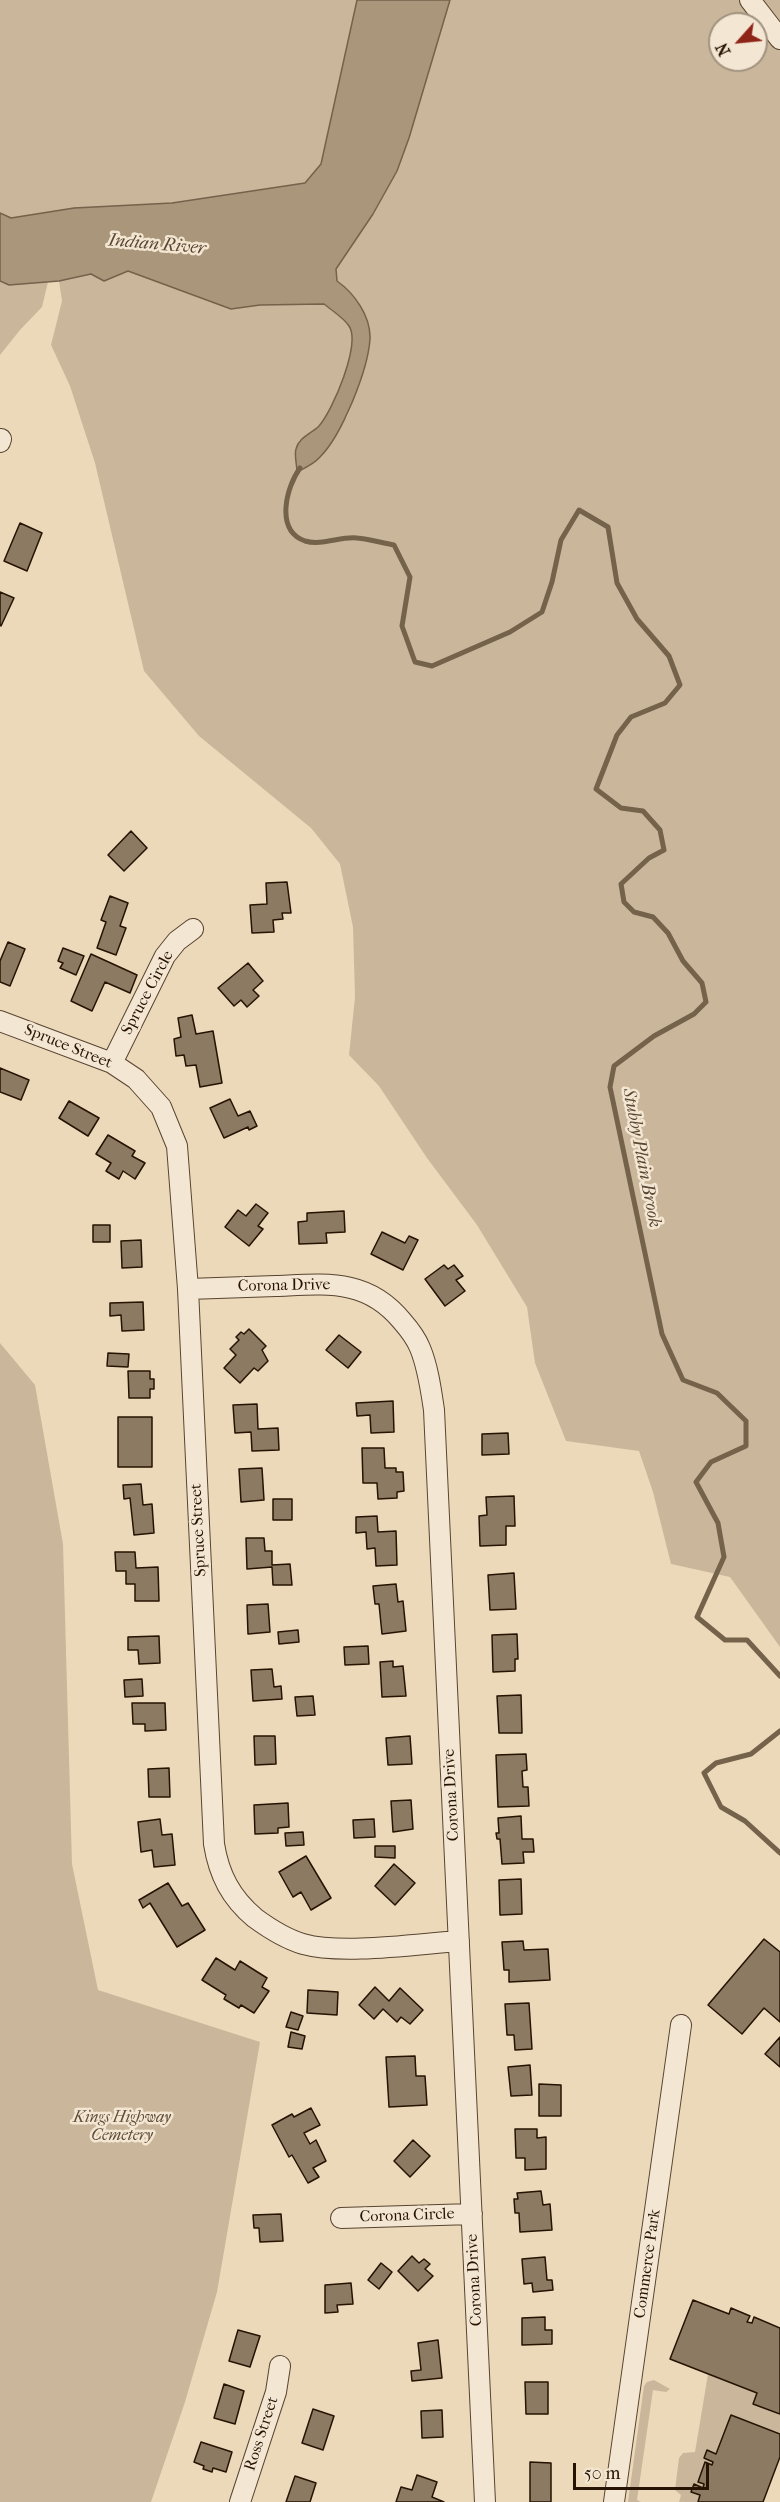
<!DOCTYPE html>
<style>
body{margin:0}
#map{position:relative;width:780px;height:2502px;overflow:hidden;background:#ecd9ba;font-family:"IM FELL French Canon",serif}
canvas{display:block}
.north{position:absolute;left:708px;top:12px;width:60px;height:60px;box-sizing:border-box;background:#f3e6d2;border:2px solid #a1927f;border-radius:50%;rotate:243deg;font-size:16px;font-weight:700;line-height:24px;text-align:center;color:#261302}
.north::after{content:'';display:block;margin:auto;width:21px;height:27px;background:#8f2418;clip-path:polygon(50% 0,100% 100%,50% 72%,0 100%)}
.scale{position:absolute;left:573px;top:2463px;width:136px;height:27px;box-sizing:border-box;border:3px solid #261302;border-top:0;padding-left:8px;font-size:18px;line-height:21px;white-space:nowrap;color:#261302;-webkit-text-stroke:4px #f3e6d2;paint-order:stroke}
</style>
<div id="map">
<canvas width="780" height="2502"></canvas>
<div class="north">N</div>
<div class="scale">50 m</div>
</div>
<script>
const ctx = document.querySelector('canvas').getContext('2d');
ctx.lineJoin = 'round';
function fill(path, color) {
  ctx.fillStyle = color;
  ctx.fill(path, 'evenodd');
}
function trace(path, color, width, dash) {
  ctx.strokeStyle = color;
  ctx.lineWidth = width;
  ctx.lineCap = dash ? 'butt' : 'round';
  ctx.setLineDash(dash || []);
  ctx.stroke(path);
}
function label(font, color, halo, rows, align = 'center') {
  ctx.font = font + ' "IM FELL French Canon",serif';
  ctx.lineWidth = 5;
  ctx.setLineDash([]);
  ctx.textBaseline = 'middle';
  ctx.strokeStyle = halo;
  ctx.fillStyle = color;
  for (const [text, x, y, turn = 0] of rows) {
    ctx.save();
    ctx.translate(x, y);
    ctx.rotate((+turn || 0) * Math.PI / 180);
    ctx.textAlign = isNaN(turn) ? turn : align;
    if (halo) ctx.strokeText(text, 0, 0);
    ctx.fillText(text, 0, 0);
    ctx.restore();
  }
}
fill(new Path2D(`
 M0,0h357l-36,164 -16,19 -133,20 -98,5 -63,10 -11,-5z
 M450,0h330v1647l-50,-70 -59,-13 -18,-72 -14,-41 -73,-10 -31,-78 -8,-56 -50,-82 -50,-67 -48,-72 -30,-31 6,-58 -2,-70 -13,-63 -29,-36 -112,-92 -55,-65 -49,-208 -25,-77 -19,-41 11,-44 -3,-20 32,-7 13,7 24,-10 103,38 29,-4h64c7,6 20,13 25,21 12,19 -16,84 -30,100 -8,8 -20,11 -23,23 -1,6 1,17 2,23 15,-17 35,-33 47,-52 6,-8 8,-21 11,-31 15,-43 23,-77 -19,-108l-1,-12 37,-55 36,-76zM720,24h36v36h-36z
 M0,281l9,4 39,-3 -6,25 -22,23 -20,25z
 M0,1343l35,42 28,159 9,320 26,126 162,52 -43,250 -32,110 -34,100h-151z
 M708,2374l49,19 -3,11 26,10v20l-49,-19 -15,39 -9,-4 -3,8 9,4 -1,3 -7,-2 -7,19 6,2 -1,4 -9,-4 -3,8 9,3 -2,7h-19l2,-7 -6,-5 4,-32 4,-5 12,-1z
 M654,2380l16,9 -4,3 -13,-2 -16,110 4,2h-13l16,-116 3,-4z`), '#cab79b');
const water = new Path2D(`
 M357,0h93l-41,138 -12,33 -24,43 -37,55 1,12c17,12 34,35 33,58 -2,31 -28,96 -50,118 -6,7 -15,11 -23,15 0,-7 -3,-17 -1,-23 3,-12 15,-15 23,-23 14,-16 42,-82 30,-100 -5,-8 -18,-16 -25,-22l-64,1 -29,4 -103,-38 -24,10 -13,-7 -32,7 -50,4 -9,-4v-68l11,5 63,-10 98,-5 133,-20 16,-19z`);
fill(water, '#a9967b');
trace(water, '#75624b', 1.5);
trace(new Path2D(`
 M300,468c-13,18 -26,62 5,73 17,5 36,-5 52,-3 12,1 25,5 37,7l16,32 -8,49 13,36 17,4 78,-34 32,-20 10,-30 9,-42 18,-30 29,17 9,56 20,36 32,37 11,29 -15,18 -34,14 -14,18 -21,54 25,19 22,3 17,19 4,20 -15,8 -28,26 3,18 10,10 19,5 15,16 15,28 19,22 4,19 -12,12 -40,22 -40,30 -4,21 52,247 21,46 34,13 29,28v25l-35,16 -15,20 22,41 6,34 -27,60 28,23h22l33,36
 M780,1731l-29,23 -35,9 -12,10 17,34 24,14 35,32`), '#75624b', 5);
const building = new Path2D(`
 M20,523l22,10 -15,38 -23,-10z
 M0,592l14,6 -13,28 -1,-1z
 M131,831l16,17 -23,23 -16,-16z
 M287,882l4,31h-9l1,6 -10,1 1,12 -22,1 -2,-28 17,-1 -1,-21z
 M110,896l18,7 -8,23 6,2 -10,27 -19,-7 9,-26 -5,-2z
 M8,942l17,7 -15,37 -10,-4v-21z
 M63,948l21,8 -8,19 -16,-7 3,-5 -5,-2z
 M91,954l46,21 -7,18 -25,-11 -13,29 -21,-10z
 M248,963l15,18 -10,9 6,6 -12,11 -6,-7 -7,6 -16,-18z
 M192,1015l4,19 17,-3 9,52 -22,4 -4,-22 -10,1 -2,-11 -8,1 -2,-17 7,-2 -3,-19z
 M0,1068l29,12 -8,20 -21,-8z
 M230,1099l8,17 12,-5 7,15 -8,4 -1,-3 -24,11 -14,-30z
 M69,1101l30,17 -11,18 -29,-18z
 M108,1135l27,16 -3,5 13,7 -10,16 -12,-8 -4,8 -13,-8 5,-8 -15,-9z
 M256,1204l12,9 -10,13 5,3 -14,17 -24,-19 13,-17 8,6z
 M344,1211l1,21 -19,1 1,10 -28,1 -1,-22 9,-1v-8z
 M93,1225h17v17h-17z
 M382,1232l23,11 4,-7 9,4 -15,30 -32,-16z
 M141,1240l1,27 -20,1 -1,-27z
 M444,1265l4,4 6,-4 9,11 -7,4 9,11 -20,15 -20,-27z
 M143,1302l1,28 -22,1 -1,-16 -11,1v-13z
 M249,1329l17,17 -4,4 6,11 -10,10 -4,-3 -14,15 -16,-15 12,-13 -6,-6 9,-9 -3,-3 5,-5 3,2z
 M339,1335l22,17 -13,16 -22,-18z
 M108,1353l21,1 -1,13 -21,-1z
 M128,1371h22v8h4v10h-4v9h-21z
 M393,1401l1,31 -23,1 -1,-18 -13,1 -1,-13z
 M257,1404l1,25 20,-1 1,22 -27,1 -1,-19 -16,1 -2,-28z
 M118,1417h34v50h-34z
 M508,1433l1,21 -27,1v-21z
 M362,1448h22l1,20h11v4h7l1,19 -7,1v6l-19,1 -1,-16h-14z
 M262,1468l2,32 -23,2 -2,-33z
 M141,1484l2,21 9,-1 2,29 -20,2 -4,-37 -6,1 -1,-14z
 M514,1496l1,30h-9v19l-26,1 -1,-30 8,-1 -1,-18z
 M273,1499h19v21h-19z
 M377,1516l1,16 18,-1 1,34 -21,1 -1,-18 -8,1 -1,-17 -10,1v-16z
 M246,1538h18l1,13h7v14l18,-1 2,21h-19l-1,-18 -25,2z
 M115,1552h20l1,16 22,-1 1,34h-24v-17h-9v-13h-10z
 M514,1573l2,36 -26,1 -2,-35z
 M396,1584l2,18 5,-1 3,30 -24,3 -3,-30h-4l-2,-18z
 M268,1604l2,28 -22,2 -1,-29z
 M298,1630l1,12 -20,2 -1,-12z
 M517,1634l1,25h-3v12l-22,1 -1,-37z
 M159,1636l1,27 -21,1 -1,-14h-10v-13z
 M368,1646l1,18 -24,1 -1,-18z
 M393,1661v6l10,-1 3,30 -24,1 -2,-35z
 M272,1669l2,18 7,-1 1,13 -29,2 -2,-31z
 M142,1679l1,17 -18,1 -1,-17z
 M521,1695l1,38h-23l-2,-37z
 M313,1696l2,19 -18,1 -2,-19z
 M132,1703h33l1,27 -21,1v-7h-12z
 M254,1736h21l1,28 -21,1z
 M410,1736l2,28 -24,1 -2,-27z
 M526,1754l1,16 -5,1 1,16h5l1,19 -31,1 -2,-52z
 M169,1768l1,29h-21l-1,-28z
 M411,1800l2,29 -20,3 -2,-31z
 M288,1803l1,24 -11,1v5l-23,1 -1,-29z
 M521,1816l1,23h11l1,13h-11l1,11 -22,1 -2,-25h-3l-1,-6h3l-1,-15z
 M160,1819l2,16 10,-1 3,31 -21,2 -2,-17 -11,2 -3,-30z
 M374,1819l1,18 -21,1 -1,-18z
 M303,1832l1,13 -18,1 -1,-13z
 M375,1846h20v12l-20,-1z
 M306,1856l25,42 -20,12 -10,-18 -8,5 -14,-25z
 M394,1864l21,19 -20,22 -20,-19z
 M521,1879l1,35 -22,1 -1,-35z
 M168,1883l14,23 6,-3 17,27 -28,17 -27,-44 -7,5 -4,-8z
 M764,1939l16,13v70l-16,-14 -22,26 -34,-29z
 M523,1941l1,9 24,-1 2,31 -41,2v-12h-5l-2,-28z
 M216,1958l19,12 5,-9 27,17 -5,9 7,4 -15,22 -13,-8 -2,3 -15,-9 2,-4 -24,-15z
 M375,1987l14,14 11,-13 23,22 -13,14 -9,-7 -4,5 -14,-13 -9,10 -15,-14z
 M308,1990l30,2 -1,23 -30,-2z
 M529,2003l3,46 -17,1 -1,-15h-7l-2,-31z
 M291,2012l12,4 -5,14 -12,-3z
 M291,2032l14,4 -3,13 -14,-2z
 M780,2037v30l-15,-13z
 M415,2056l1,20h9l2,29 -38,2 -3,-50z
 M530,2065l2,30 -21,1 -3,-29z
 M539,2084l22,1v31h-22z
 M311,2108l9,17 -16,8 6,11 6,-4 10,21 -13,7 6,9 -11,6 -16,-28 -3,2 -17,-32 20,-11 2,3z
 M515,2129h22v9l9,-1v32l-21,1v-12h-9z
 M413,2140l17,16 -20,21 -16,-16z
 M541,2191l2,14 7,-1 2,26 -32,2 -1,-19h-4l-1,-14h4l-1,-6z
 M281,2214l2,27 -23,1 -1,-14h-5l-1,-13z
 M412,2256l7,7 5,-4 6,5 -5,5 8,7 -15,15 -20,-20z
 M545,2257l2,23h5l1,10 -20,2 -1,-9 -8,1 -2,-25z
 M381,2263l11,9 -13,17 -11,-9z
 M351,2283l2,21 -16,1 1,7 -13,1v-28z
 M693,2300l36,14 2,-6 19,8 -3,6 5,1 2,-6 26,11v86l-27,-10 4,-11 -87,-34z
 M545,2317v13h7v14l-30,1v-27z
 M238,2330l22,6 -10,31 -21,-6z
 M438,2340l4,38 -30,3 -1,-10 10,-1 -3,-27z
 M525,2382h23v32h-22z
 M224,2384l20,7 -9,33 -21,-6z
 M313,2409l21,7 -11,34 -21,-7z
 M442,2410l1,27 -21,1 -1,-27z
 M731,2415l49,19v23l-17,45h-65l2,-7 -9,-3 3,-8 9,4 1,-4 -6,-2 7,-20 7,3 1,-3 -9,-4 3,-8 9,4z
 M201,2442l31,10 -6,20 -13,-4 -1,4 -9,-3 1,-3 -10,-4z
 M530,2462l21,1v39h-21z
 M417,2475l20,7 -5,15 12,5h-48l5,-15 11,3z
 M295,2476l21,7 -6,19h-24z`);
fill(building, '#8d7a62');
trace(building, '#261302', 1.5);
const minor = new Path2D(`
 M750,0l30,39
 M0,442l1,-3
 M0,1021l112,42 24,16 25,28 16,39 11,143 26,555c5,31 17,54 41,74 15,11 31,21 48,26 39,11 113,0 156,-3
 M112,1063l53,-107 12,-15 16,-12
 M188,1289c29,-1 59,-2 88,-3 50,-2 91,-8 126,35 7,8 14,17 18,27 8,19 11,42 14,62l51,1092
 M341,2218l131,-4
 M240,2502l36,-110 4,-26
 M614,2502l67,-477`);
trace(minor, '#584430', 22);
trace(minor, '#f3e6d2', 20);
label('16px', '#261302', '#f3e6d2', [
 ["Spruce Circle",148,993,-62],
 ["Spruce Street",68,1047,22],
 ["Corona Drive",284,1286,-1],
 ["Spruce Street",199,1530,-93],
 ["Corona Drive",452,1795,-93],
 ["Corona Circle",407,2216,-2],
 ["Commerce Park",648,2264,-82],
 ["Corona Drive",475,2280,-93],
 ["Ross Street",262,2434,-72]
]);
label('italic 16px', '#5f4c38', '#f3e6d2', [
 ["Kings Highway",122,2118],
 ["Cemetery",122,2136]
]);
label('italic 18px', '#5a4732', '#f3e6d2', [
 ["Indian River",157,245,5],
 ["Stubby Plain Brook",641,1158,79]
]);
</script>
